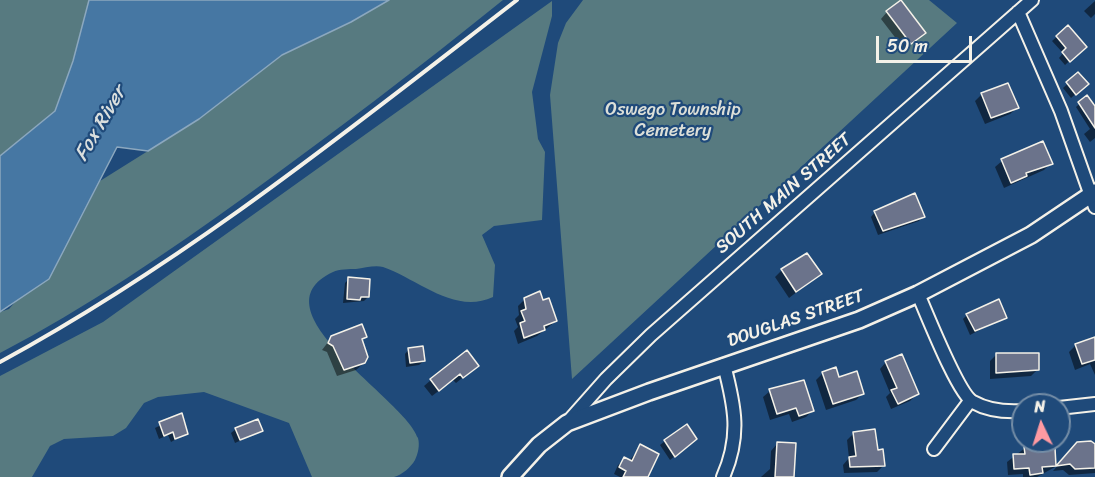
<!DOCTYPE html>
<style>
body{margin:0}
#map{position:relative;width:1095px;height:477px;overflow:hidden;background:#1f4a7a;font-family:Sriracha,sans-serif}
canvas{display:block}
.north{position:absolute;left:1011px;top:393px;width:60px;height:60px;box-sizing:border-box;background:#1f4a7a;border:2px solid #748da6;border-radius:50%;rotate:356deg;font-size:16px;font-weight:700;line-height:24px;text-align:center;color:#f4f1e8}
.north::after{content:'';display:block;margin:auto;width:21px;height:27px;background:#ff9aa2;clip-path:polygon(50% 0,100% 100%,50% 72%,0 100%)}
.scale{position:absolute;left:876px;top:36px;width:96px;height:27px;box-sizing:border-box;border:3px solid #f4f1e8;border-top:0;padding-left:8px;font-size:18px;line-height:21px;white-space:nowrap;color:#f4f1e8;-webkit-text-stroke:4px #1f4a7a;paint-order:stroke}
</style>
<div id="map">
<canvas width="1095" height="477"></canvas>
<div class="north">N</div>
<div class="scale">50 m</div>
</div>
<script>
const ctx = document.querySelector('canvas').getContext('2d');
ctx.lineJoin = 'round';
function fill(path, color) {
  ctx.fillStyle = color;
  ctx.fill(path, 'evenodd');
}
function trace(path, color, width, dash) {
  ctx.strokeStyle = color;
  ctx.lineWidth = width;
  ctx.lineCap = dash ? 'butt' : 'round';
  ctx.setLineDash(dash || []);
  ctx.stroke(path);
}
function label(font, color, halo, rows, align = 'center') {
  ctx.font = font + ' Sriracha,sans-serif';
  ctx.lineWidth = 4.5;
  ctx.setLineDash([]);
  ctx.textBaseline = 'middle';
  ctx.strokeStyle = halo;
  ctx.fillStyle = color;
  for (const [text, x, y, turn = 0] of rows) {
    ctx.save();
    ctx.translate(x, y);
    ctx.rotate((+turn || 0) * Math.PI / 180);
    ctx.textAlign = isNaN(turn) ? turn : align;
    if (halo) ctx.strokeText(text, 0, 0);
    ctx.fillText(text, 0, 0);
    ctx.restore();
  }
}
fill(new Path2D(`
 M0,0h89l-16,61 -18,50 -55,45z
 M389,0h114c-84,68 -170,133 -257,196 -79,57 -160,112 -246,157v-41l9,-3 61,-70 30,-58 99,-62 83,-64 69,-33z
 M583,0h346l28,23 -385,356 -22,-284 8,-52 8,-20z
 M552,1v15l-20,76 6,47 7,13 -3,68 -48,6 -12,9 13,30 -2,32c-39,18 -75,-18 -110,-30 -8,-2 -19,1 -27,2 -7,0 -17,0 -23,3 -82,38 73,127 85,166 2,7 0,16 -3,22 -4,7 -13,15 -21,17 -15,0 -64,0 -82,0l-23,-54 -85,-31 -46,5 -14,6 -18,25 -13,8 -49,3 -14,7 -18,31h-32v-101l103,-54z`), '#577a80');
const water = new Path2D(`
 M89,0h300l-38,22 -69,33 -83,64 -51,32 -31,-4 -68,132 -49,33v-156l55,-45 18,-50z`);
fill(water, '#4677a3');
trace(water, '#8ca8bf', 1.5);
fill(new Path2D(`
 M1095,1v13l-4,4 -7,-7z
 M887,12l30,27 -13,10 -23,-30z
 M1068,27l17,20 -20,18 -6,-7 4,-5 -11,-12z
 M1078,74l9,10 -16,14 -8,-10z
 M982,94l35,14 -7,6 -25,10 -10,-23z
 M1087,97l8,10v31l-5,4 -6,-8 6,-5 -14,-22z
 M1002,161l49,2 -7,7 -40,18 -9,-21z
 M875,212l48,4 -4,5 -41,14 -7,-18z
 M782,270l38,4 -31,24 -14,-21z
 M349,279l19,18 -4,4 -21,2 2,-20z
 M525,299l31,22 -19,15 -19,8 -4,-13 4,-4 -3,-8 4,-4 -1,-9z
 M967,315l38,2 -35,18 -7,-16z
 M332,337h33l-4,4 3,22 -8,7 -19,6 -10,-24 -5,-2z
 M1095,338v37l-5,-11 -15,6 -6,-18 7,-7z
 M409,349l15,12 -5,4 -13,2 -1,-13z
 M997,354l41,15 -7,7 -41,3v-18z
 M886,362l31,32 -7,7 -19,8 -5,-12 4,-4 -10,-24z
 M477,366l-21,17 -3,-3 -21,16 -8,-10 7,-6z
 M823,373l15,6 25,14 -7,7 -30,10 -10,-30z
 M803,381l10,29 -7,7 -14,5 -3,-8 -19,6 -7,-23 7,-6z
 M181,415l6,18 -16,9 -3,-7 -9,4 -4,-11z
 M236,429l25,2 -26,12 -4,-10z
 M854,433l22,18 8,14 -7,7 -33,1 -1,-8 6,-7 -2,-18z
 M665,441l26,2 -21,17 -10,-15z
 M777,444l16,33h-32l9,-8 1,-18z
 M641,446l5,31h-26l-6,-3 4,-9 7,-6 4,2z
 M1095,446v27l-26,2 -6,-5 -10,1 18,-21z
 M1025,448l28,1 2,18 -18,10h-14v-3l-15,1 -1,-13z`), '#0007');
const building = new Path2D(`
 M901,0l25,33 -15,11 -25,-33z
 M1068,25l19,22 -17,15 -8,-10 4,-4 -10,-12z
 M1078,72l11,12 -13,11 -10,-13z
 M1008,83l11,25 -28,10 -10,-25z
 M1087,95l8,11v22l-17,-26z
 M1043,141l10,23 -27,9 1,3 -16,7 -10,-24z
 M915,193l10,24 -42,14 -9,-20z
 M807,253l15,21 -26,18 -15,-23z
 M348,277l22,2 -1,18h-8l-1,3 -13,-1z
 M540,291l3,9 6,-2 8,23 -13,5 1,4 -21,8 -4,-15 5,-2 -4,-10 5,-2 -2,-11z
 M999,299l8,19 -32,13 -9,-17z
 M362,324l5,13 -5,2 6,18 -3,6 -21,7 -11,-24 -5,-3 3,-7z
 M1095,337v23l-13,4 -7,-20z
 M423,346l2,15 -15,2 -2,-15z
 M467,350l12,16 -16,12 -3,-4 -21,17 -9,-12z
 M996,353h43v17l-43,3z
 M902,354l17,40 -21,10 -7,-14 6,-2 -12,-27z
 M836,367l3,10 18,-6 7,23 -31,10 -11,-32z
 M804,380l10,31 -15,5 -3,-8 -19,6 -8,-25z
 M182,413l6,21 -13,5 -2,-7 -9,4 -5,-14z
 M258,419l5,12 -23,9 -5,-12z
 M687,424l10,15 -22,18 -11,-17z
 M875,429l3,21 5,-1 2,17 -35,1 -1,-10 7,-1 -3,-24z
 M1091,441l4,3v24l-20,1 -5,-5 -14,2 21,-24z
 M777,442l19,1 -2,34h-19z
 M640,444l19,10 -11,23h-25l3,-6 -7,-4 5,-10 8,4z
 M1047,445l1,3h7l1,18 -14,1 1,6 -13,2 -1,-7 -15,1 -1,-15h12l-1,-7z`);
fill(building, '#6b738b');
trace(building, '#f4f1e8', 1.5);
const minor = new Path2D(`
 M1018,12l43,99 34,96
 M918,294c9,20 40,100 55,108 14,8 34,10 50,9
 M1059,408l36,-4
 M567,423l39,-44 45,-44 381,-335
 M934,449l36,-48
 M723,477c18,-41 12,-70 1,-112`);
const tertiary = new Path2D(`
 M510,477l29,-32 28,-22 82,-31 210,-72 59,-26 113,-59 64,-43`);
trace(minor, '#f4f1e8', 16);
trace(tertiary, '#f4f1e8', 20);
trace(minor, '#1f4a7a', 12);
trace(tertiary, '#1f4a7a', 15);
trace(new Path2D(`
 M0,362c186,-101 350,-233 517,-362`), '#f4f1e8', 4);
label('18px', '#dcdfd8', '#1f4a7a', [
 ["Oswego Township",673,110],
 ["Cemetery",673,131]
]);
label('18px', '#f4f1e8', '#1f4a7a', [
 ["SOUTH MAIN STREET",784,194,-41],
 ["DOUGLAS STREET",796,319,-19]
]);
label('italic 20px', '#dadfde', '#1f4a7a', [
 ["Fox River",101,124,-60]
]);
</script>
